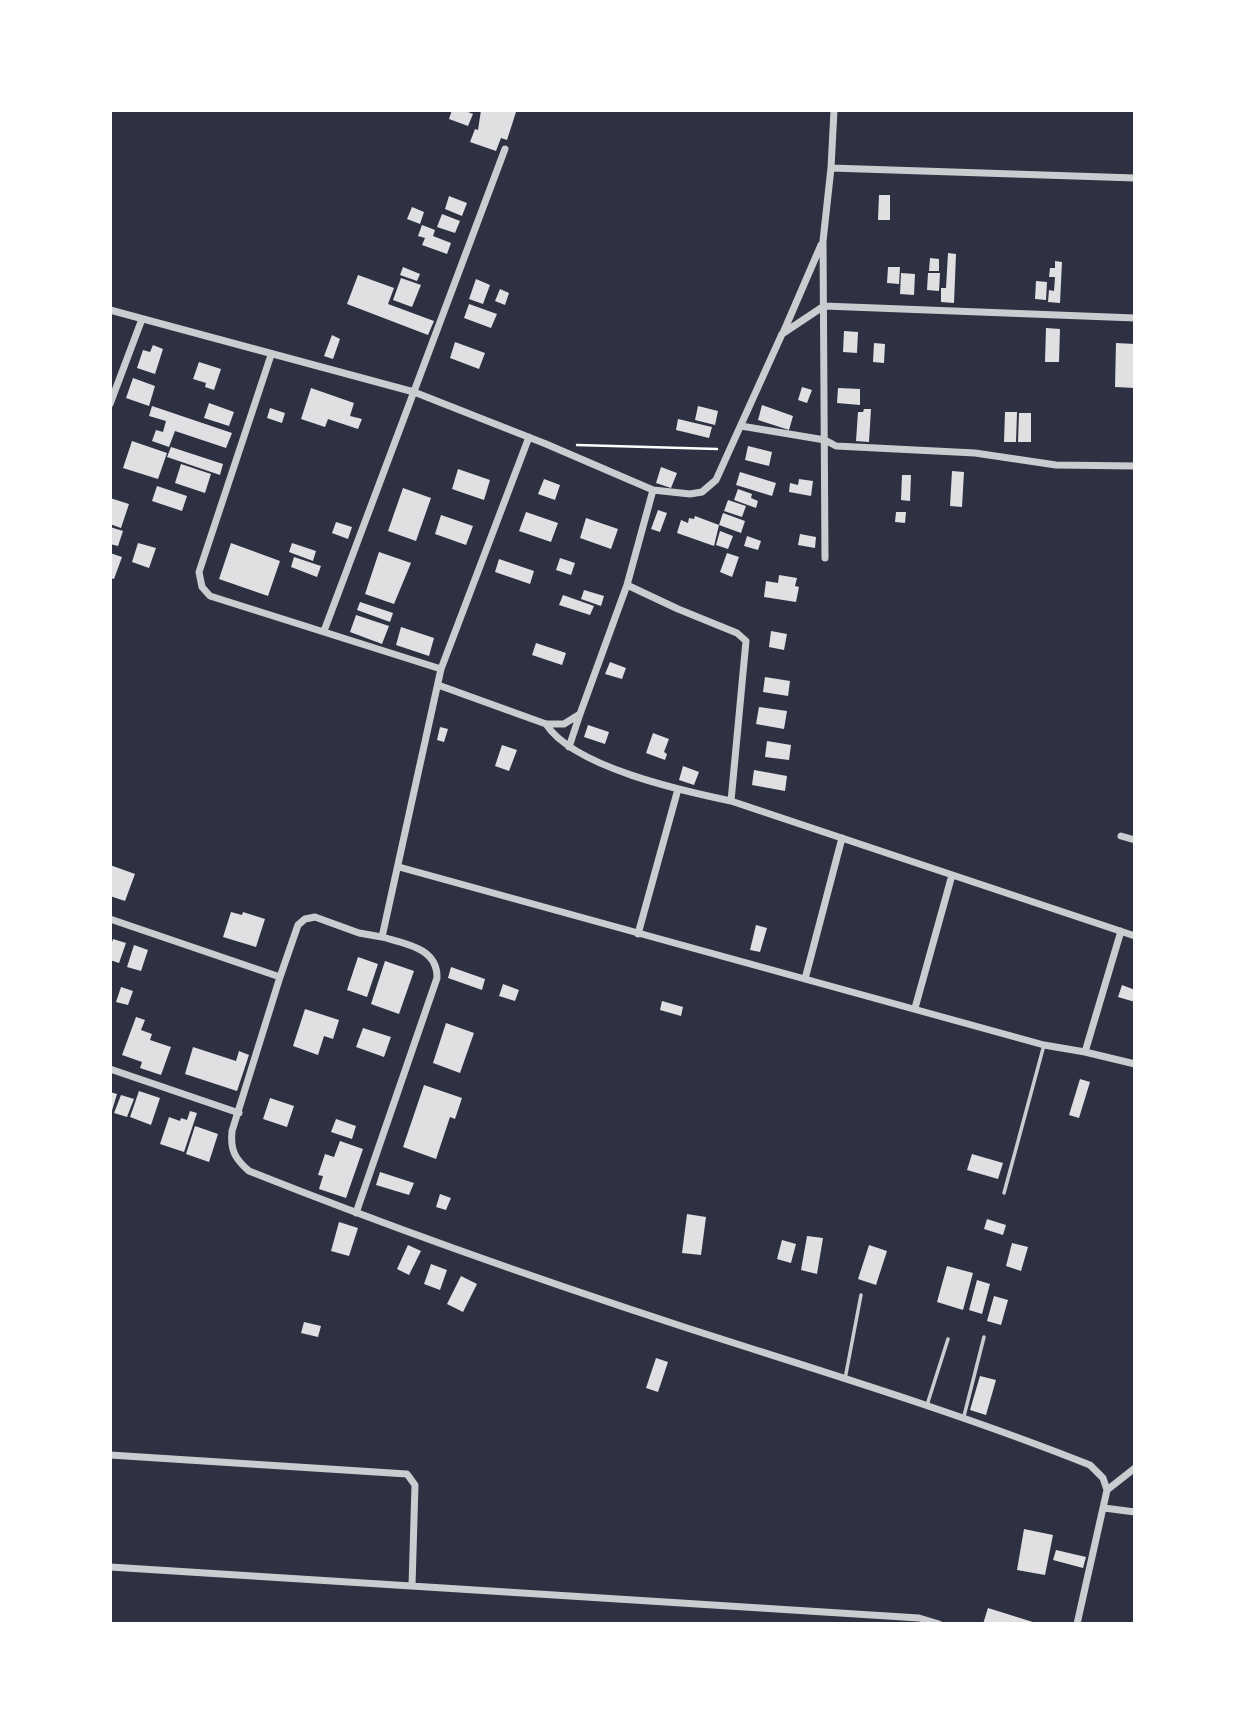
<!DOCTYPE html>
<style>
body{margin:0}
#map{position:relative;width:1245px;height:1734px;overflow:hidden;background:#2d3142;font-family:Lora,serif}
canvas{display:block}
.frame{position:absolute;inset:0;border:112px solid #fff;pointer-events:none}
</style>
<div id="map">
<canvas width="1245" height="1734"></canvas>
<div class="frame"></div>
</div>
<script>
const ctx = document.querySelector('canvas').getContext('2d');
ctx.lineJoin = 'round';
function fill(path, color) {
  ctx.fillStyle = color;
  ctx.fill(path, 'evenodd');
}
function trace(path, color, width, dash) {
  ctx.strokeStyle = color;
  ctx.lineWidth = width;
  ctx.lineCap = dash ? 'butt' : 'round';
  ctx.setLineDash(dash || []);
  ctx.stroke(path);
}
fill(new Path2D(`
 M452,110h11l10,4 -5,12 -19,-7z
 M481,110l35,2 -9,28 -6,-2 -5,13 -26,-9 5,-13 3,1z
 M879,195h11v25h-12z
 M449,196l18,7 -5,13 -17,-7z
 M412,207l12,5 -4,12 -13,-5z
 M442,214l18,7 -5,12 -18,-6z
 M422,225l13,5 -2,6 18,7 -4,11 -25,-9 3,-7 -7,-2z
 M948,253l8,1 -2,49 -13,-1v-14h5z
 M930,258l9,1v12h-10z
 M1055,261l7,1 -2,41 -12,-1 1,-12 5,1 1,-14h-6l1,-9h5z
 M403,267l17,7 -3,7 -17,-6z
 M888,267h12l-1,17 -12,-1z
 M901,273l14,1 -1,21 -14,-1z
 M928,273h12l-1,18 -12,-1z
 M358,275l36,13 -6,16 46,17 -6,14 -81,-31z
 M401,278l20,7 -9,22 -19,-7z
 M476,279l14,6 -7,19 -14,-5z
 M1036,281l11,1 -1,18 -11,-1z
 M500,289l9,4 -4,12 -10,-4z
 M469,304l28,10 -6,14 -27,-10z
 M1046,328l14,1 -1,33h-14z
 M844,331l14,1 -1,21 -14,-1z
 M332,335l8,4 -7,20 -9,-3z
 M455,342l30,11 -6,16 -29,-11z
 M874,343l11,1 -1,19 -11,-1z
 M1116,343l19,1v44l-20,-1z
 M153,345l10,4 -8,25 -18,-6 6,-18 7,2z
 M199,362l22,7 -7,21 -9,-3 1,-4 -13,-4z
 M133,378l22,8 -6,20 -23,-8z
 M802,387l10,3 -5,13 -9,-3z
 M311,388l43,15 -4,13 12,3 -4,10 -30,-10 -3,8 -24,-8z
 M838,388l22,1v16l-23,-2z
 M209,403l25,9 -5,14 -25,-8z
 M762,405l31,11 -4,14 -31,-10z
 M152,406l80,27 -6,15 -51,-17 -6,16 -17,-6 4,-11 7,2 3,-11 -17,-5z
 M698,406l20,5 -3,14 -20,-5z
 M270,408l15,5 -3,10 -15,-5z
 M864,409h7l-2,33 -13,-1 2,-29h5z
 M1005,412h12l-1,30h-12z
 M1019,413h12v29h-13z
 M678,419l34,8 -3,11 -33,-8z
 M132,441l35,12 -9,26 -35,-11z
 M748,446l24,6 -3,14 -24,-6z
 M171,447l52,17 -3,11 -53,-18z
 M181,464l30,10 -6,19 -30,-10z
 M661,467l16,6 -6,15 -15,-5z
 M458,469l32,11 -6,20 -32,-11z
 M952,471l12,1 -2,35 -12,-1z
 M740,472l36,11 -4,13 -36,-11z
 M902,475h9l-1,26 -9,-1z
 M544,479l16,6 -5,15 -17,-6z
 M799,479l14,2 -2,15 -22,-4 1,-9 8,2z
 M157,486l30,10 -5,15 -30,-10z
 M403,488l28,10 -15,43 -28,-10z
 M738,489l14,5 -1,4 7,3 -2,7 -22,-8z
 M110,498l19,6 -8,24 -11,-4z
 M728,500l18,6 -4,11 -18,-6z
 M658,510l9,3 -7,19 -9,-3z
 M526,512l32,11 -7,19 -32,-11z
 M896,512h10l-1,11 -10,-1z
 M723,513l22,8 -4,12 -22,-8z
 M441,515l32,11 -7,19 -31,-11z
 M695,516l24,9 -5,21 -37,-13 4,-13 7,3 1,-5 5,1z
 M586,518l32,11 -7,20 -31,-11z
 M336,522l16,5 -4,12 -16,-6z
 M110,527l13,4 -5,15 -8,-2z
 M720,531l13,5 -5,13 -12,-4z
 M800,534l16,3 -1,11 -17,-3z
 M747,536l14,5 -3,9 -14,-4z
 M138,543l18,5 -7,20 -17,-6z
 M231,543l49,18 -12,35 -49,-17z
 M292,543l24,8 -3,10 -24,-9z
 M379,552l32,11 -17,41 -29,-10z
 M110,553l12,4 -8,22 -4,-1z
 M727,553l12,4 -7,20 -12,-5z
 M294,557l27,9 -4,11 -26,-10z
 M560,558l15,5 -4,12 -15,-5z
 M499,559l35,12 -4,13 -35,-12z
 M779,575l18,3 -2,8 4,1 -3,15 -32,-5 2,-16 12,2z
 M584,590l20,6 -3,10 -20,-7z
 M563,595l31,11 -4,9 -31,-10z
 M360,602l33,11 -3,9 -33,-12z
 M356,615l33,11 -7,18 -32,-12z
 M401,627l33,11 -5,18 -33,-11z
 M771,631l16,3 -3,16 -15,-3z
 M536,643l30,10 -4,12 -30,-10z
 M610,662l16,6 -4,11 -17,-5z
 M765,677l25,4 -2,15 -25,-4z
 M759,707l28,4 -3,18 -28,-5z
 M588,725l21,7 -4,12 -21,-7z
 M440,727l8,2 -4,13 -7,-2z
 M653,733l16,6 -5,13 3,2 -2,6 -19,-7z
 M767,741l24,4 -2,15 -24,-3z
 M502,745l15,5 -8,21 -14,-5z
 M683,766l16,6 -5,13 -15,-5z
 M754,770l33,6 -2,15 -33,-6z
 M110,865l25,9 -10,27 -15,-5z
 M231,912l11,3 1,-3 22,7 -9,28 -33,-10z
 M756,925l11,3 -7,24 -10,-2z
 M113,939l13,4 -7,20 -9,-3v-12z
 M134,945l14,5 -7,21 -14,-4z
 M358,957l20,7 -11,33 -20,-7z
 M385,961l29,10 -15,43 -28,-10z
 M451,967l34,12 -3,11 -34,-12z
 M503,984l16,6 -4,11 -16,-5z
 M1122,985l13,5v12l-17,-5z
 M121,987l12,4 -5,14 -12,-3z
 M662,1001l21,6 -2,9 -21,-6z
 M305,1009l34,11 -6,19 -9,-3 -6,19 -25,-9z
 M136,1017l9,3 -4,10 11,4 -2,6 21,7 -10,28 -21,-7 2,-6 -20,-7z
 M446,1023l28,10 -14,40 -27,-10z
 M363,1028l28,9 -7,20 -28,-10z
 M193,1047l43,14 3,-10 10,4 -12,36 -52,-17z
 M1080,1079l10,3 -11,36 -10,-3z
 M424,1085l38,13 -7,21 -5,-2 -14,42 -33,-12z
 M139,1091l21,7 -9,27 -21,-8z
 M110,1092l7,2 -6,20h-1z
 M121,1095l13,4 -7,18 -13,-4z
 M270,1098l24,8 -7,21 -24,-8z
 M190,1111l7,2 -13,39 -24,-8 9,-27 11,4 1,-3 6,2z
 M336,1119l20,7 -4,13 -21,-7z
 M195,1126l23,8 -9,28 -23,-8z
 M340,1141l23,8 -17,49 -27,-9 4,-13 -5,-1 7,-21 9,3z
 M972,1154l31,9 -5,16 -31,-9z
 M380,1172l34,11 -5,12 -33,-10z
 M440,1194l11,4 -5,12 -10,-3z
 M687,1214l19,3 -5,38 -19,-2z
 M987,1219l19,6 -3,10 -19,-6z
 M339,1222l19,6 -9,28 -18,-5z
 M807,1236l16,2 -6,36 -16,-4z
 M782,1240l14,4 -5,19 -14,-4z
 M1012,1243l16,4 -7,24 -15,-5z
 M408,1245l13,6 -12,24 -12,-6z
 M869,1245l18,6 -11,34 -18,-6z
 M431,1264l16,6 -7,20 -16,-6z
 M947,1266l26,7 -10,37 -26,-8z
 M461,1276l16,8 -14,28 -16,-8z
 M977,1280l13,4 -8,30 -13,-4z
 M994,1296l14,4 -7,25 -14,-4z
 M304,1322l17,4 -3,11 -17,-4z
 M656,1358l12,4 -10,30 -12,-4z
 M980,1376l16,4 -10,35 -16,-5z
 M1024,1529l29,6 -8,40 -28,-5z
 M1056,1550l30,7 -3,11 -30,-8z
 M988,1608l48,15v1h-53z`), '#e0e0e3');
trace(new Path2D(`
 M577,445l140,4`), '#fff', 2.5);
trace(new Path2D(`
 M1004,1193l40,-148
 M845,1379l16,-84
 M927,1405l21,-66
 M964,1416l20,-79`), '#caccd0', 3.5);
trace(new Path2D(`
 M831,168l304,10
 M110,310l304,82 132,52 107,46 37,4 12,-2 14,-12 66,-146 42,-28 311,12
 M783,333l38,-88
 M271,355l-72,217 3,15 8,9 231,73
 M110,404l32,-85
 M741,426l84,14 11,6 139,7 81,12 79,1
 M825,558l-2,-317 8,-73 3,-58
 M627,585l51,24 59,24 9,8 -15,160
 M324,631l181,-482
 M438,685l108,39h18l16,-10 47,-129 26,-95
 M546,724c27,43 137,67 185,77l404,135
 M569,747l11,-33
 M1121,836l14,4
 M399,867l645,178 41,7 50,12
 M110,919l170,58 18,-52 7,-6 10,-2 44,16 23,4 59,-268 88,-232
 M638,934l40,-145
 M280,977l-48,154c-2,19 3,28 17,40 143,57 288,108 435,156 136,44 273,85 406,138l13,13 4,12 -30,134
 M805,979l37,-141
 M915,1008l37,-133
 M1085,1052l36,-121
 M110,1069l129,44
 M356,1213l81,-235c1,-30 -31,-34 -55,-41
 M110,1455l297,19 8,11 -3,101
 M1107,1490l28,-22
 M1104,1508l31,4
 M110,1567l809,51 20,6`), '#caccd0', 7);
</script>
